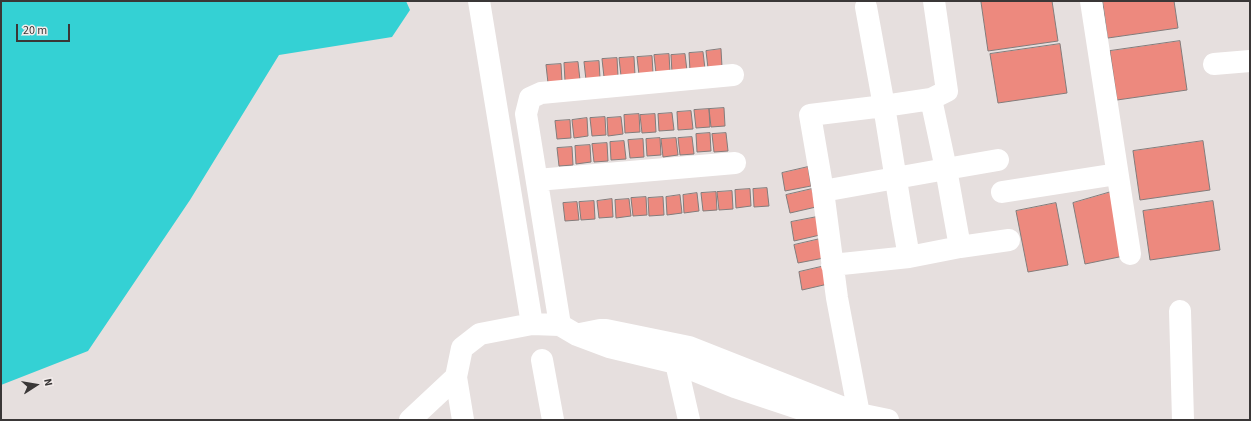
<!DOCTYPE html>
<style>
body{margin:0}
#map{position:relative;width:1251px;height:421px;overflow:hidden;background:#e6dfde;font-family:"Source Sans 3",sans-serif}
canvas{display:block}
.frame{position:absolute;inset:0;border:2px solid #3a3737;pointer-events:none}
.north{position:absolute;left:16px;top:365px;width:40px;height:40px;-webkit-text-stroke:3px #f3eceb;paint-order:stroke;rotate:78deg;font-size:11px;font-weight:700;line-height:16px;text-align:center;color:#3a3737}
.north::after{content:'';display:block;margin:auto;width:14px;height:18px;background:#3a3737;clip-path:polygon(50% 0,100% 100%,50% 72%,0 100%)}
.scale{position:absolute;left:16px;top:24px;width:54px;height:18px;box-sizing:border-box;border:2px solid #3a3737;border-top:0;padding-left:5px;font-size:12px;line-height:14px;white-space:nowrap;color:#3a3737;-webkit-text-stroke:3px #f3eceb;paint-order:stroke}
</style>
<div id="map">
<canvas width="1251" height="421"></canvas>
<div class="frame"></div>
<div class="north">N</div>
<div class="scale">20 m</div>
</div>
<script>
const ctx = document.querySelector('canvas').getContext('2d');
ctx.lineJoin = 'round';
function fill(path, color) {
  ctx.fillStyle = color;
  ctx.fill(path, 'evenodd');
}
function trace(path, color, width, dash) {
  ctx.strokeStyle = color;
  ctx.lineWidth = width;
  ctx.lineCap = dash ? 'butt' : 'round';
  ctx.setLineDash(dash || []);
  ctx.stroke(path);
}
fill(new Path2D(`
 M1,1h405l4,9 -18,27 -113,18 -89,145 -102,151 -87,34z`), '#34d1d4');
const building = new Path2D(`
 M986,1h66l6,40 -70,10 -7,-49z
 M1103,1h71l4,27 -70,10z
 M1180,41l7,49 -70,10 -7,-49z
 M1060,44l7,49 -69,10 -8,-49z
 M721,49l1,18 -14,1 -2,-17z
 M703,52l2,17 -15,2 -1,-18z
 M669,54l1,18 -14,1 -2,-18z
 M685,54l2,17 -15,2 -1,-18z
 M652,56l1,17 -14,2 -2,-18z
 M634,57l1,18 -14,1 -2,-18z
 M617,58l1,18 -14,1 -2,-18z
 M599,61l1,17 -14,2 -2,-18z
 M578,62l2,18 -15,1 -1,-18z
 M561,64l1,18 -14,1 -2,-18z
 M724,108l1,18 -14,1 -2,-18z
 M709,109l1,18 -14,1 -2,-18z
 M691,111l2,18 -15,1 -1,-18z
 M672,113l2,17 -15,1 -1,-17z
 M639,114l1,18 -15,1 -1,-18z
 M655,114l1,18 -14,1 -2,-18z
 M605,117l1,18 -14,1 -2,-18z
 M621,117l2,17 -15,2 -1,-18z
 M587,118l1,18 -14,2 -2,-18z
 M570,120l1,18 -14,1 -2,-18z
 M710,133l1,18 -14,1 -1,-18z
 M726,133l2,18 -14,1 -2,-18z
 M692,137l2,17 -14,1 -2,-17z
 M660,138l1,17 -14,1 -1,-17z
 M676,138l2,17 -15,2 -2,-18z
 M643,139l1,18 -14,1 -2,-18z
 M624,141l2,18 -15,1 -1,-18z
 M1203,141l7,49 -70,10 -7,-49z
 M607,143l1,18 -14,1 -2,-18z
 M590,145l1,17 -15,2 -1,-18z
 M572,147l1,18 -14,1 -2,-18z
 M808,167l3,19 -26,5 -3,-18z
 M767,188l2,18 -15,1 -1,-18z
 M750,189l1,17 -15,2 -1,-18z
 M812,189l4,18 -26,6 -4,-18z
 M732,191l1,18 -14,1 -2,-18z
 M716,192l1,18 -14,1 -2,-18z
 M1111,192l13,64 -39,8 -12,-61z
 M697,193l2,18 -15,2 -1,-18z
 M680,195l2,18 -15,2 -1,-18z
 M646,197l1,18 -14,1 -2,-18z
 M663,197l1,18 -15,1 -1,-18z
 M612,199l1,18 -14,1 -2,-17z
 M629,199l2,17 -15,2 -1,-18z
 M594,201l1,18 -14,1 -2,-18z
 M1213,201l7,49 -70,10 -7,-49z
 M577,202l2,18 -14,1 -2,-18z
 M1056,203l12,62 -40,7 -12,-61z
 M817,217l3,18 -26,6 -3,-19z
 M820,239l4,19 -26,5 -4,-18z
 M825,266l3,18 -26,6 -3,-18z`);
fill(building, '#ed897e');
trace(building, '#837c7b', 1);
trace(new Path2D(`
 M479,1l53,323
 M1091,1l39,253
 M1214,64l36,-3
 M537,180l198,-17
 M823,191l-13,-76 74,-9 -18,-99
 M1002,192l115,-18
 M960,247l-14,-78 52,-9
 M909,257l-7,-40 -18,-111 47,-7
 M832,265l77,-8 51,-10 49,-7
 M1180,311l3,109
 M560,325l-34,-211 4,-16 11,-5 192,-18
 M580,334l20,-4h6l83,17 170,67 29,6
 M542,360l11,60
 M676,363l13,57
 M859,414l-22,-116 -14,-107 123,-22 -15,-70 16,-8 -13,-90
 M410,420l46,-43
 M463,420l-7,-43 6,-29 18,-14 52,-10 28,1 17,10 32,12 67,16 59,24 99,33`), '#fff', 22);
</script>
